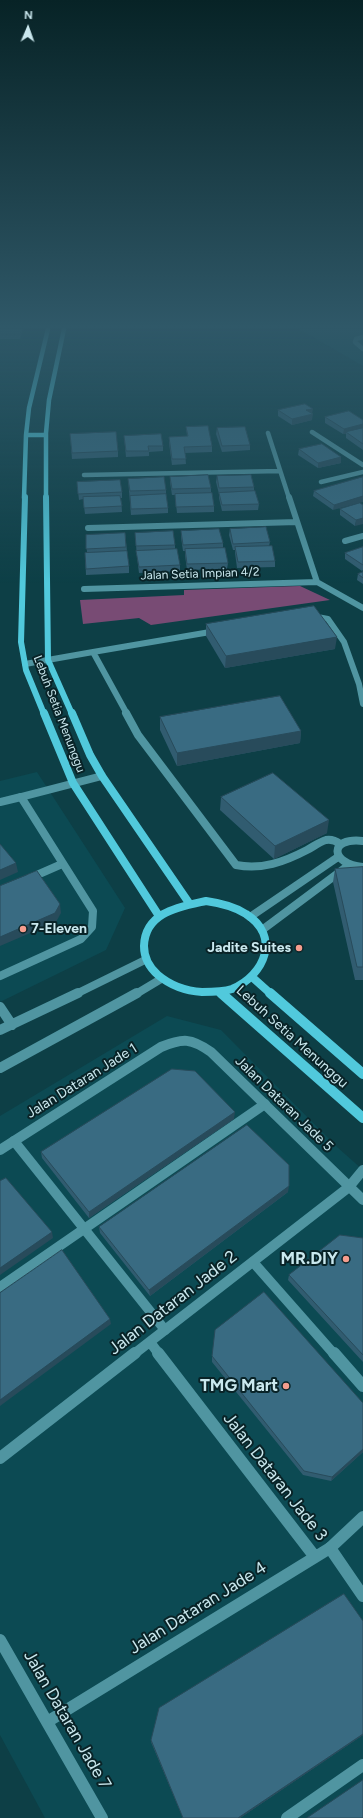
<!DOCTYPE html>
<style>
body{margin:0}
#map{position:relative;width:363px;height:1818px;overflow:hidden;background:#0d3f46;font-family:Figtree,sans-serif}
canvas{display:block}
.north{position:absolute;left:8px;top:8px;width:40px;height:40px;-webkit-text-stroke:3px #092327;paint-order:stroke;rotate:2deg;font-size:11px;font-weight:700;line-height:16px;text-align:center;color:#cae8ee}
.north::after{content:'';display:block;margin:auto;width:14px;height:18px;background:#cae8ee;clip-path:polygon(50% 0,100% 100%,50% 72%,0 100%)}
</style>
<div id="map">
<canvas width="363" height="1818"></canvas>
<div class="north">N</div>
</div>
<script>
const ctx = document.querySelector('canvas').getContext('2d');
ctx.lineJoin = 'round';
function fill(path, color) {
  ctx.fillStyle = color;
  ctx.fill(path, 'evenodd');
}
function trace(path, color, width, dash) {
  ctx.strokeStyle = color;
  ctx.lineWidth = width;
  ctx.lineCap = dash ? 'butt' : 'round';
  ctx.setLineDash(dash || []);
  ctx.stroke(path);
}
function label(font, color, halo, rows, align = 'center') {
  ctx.font = font + ' Figtree,sans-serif';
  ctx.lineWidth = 4;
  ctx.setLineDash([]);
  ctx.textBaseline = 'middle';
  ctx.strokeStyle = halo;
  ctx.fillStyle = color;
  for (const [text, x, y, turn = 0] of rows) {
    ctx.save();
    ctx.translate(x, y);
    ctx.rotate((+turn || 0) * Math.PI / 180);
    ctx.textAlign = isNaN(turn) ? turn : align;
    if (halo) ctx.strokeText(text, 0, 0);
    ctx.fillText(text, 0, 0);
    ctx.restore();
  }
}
fill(new Path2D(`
 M299,329h64v37z
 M37,772l88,136 -19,42 -106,52v-221z
 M167,1016l54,14 116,117 26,23v648h-318l-45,-83v-619z`), '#0c4a53');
fill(new Path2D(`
 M300,586l30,14 -179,25 -12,-7 -56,6 -3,-24 104,-5v-5z`), '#784b74');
trace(new Path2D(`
 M363,337l-7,2 -1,3 8,7`), '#5095a1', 4.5);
trace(new Path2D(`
 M312,616l16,3 16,23 15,42 4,20
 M25,664l68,-12
 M127,714l-34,-62 123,-21`), '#5095a1', 6);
trace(new Path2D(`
 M126,713l12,22 98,130c26,5 48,-3 71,-15 6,-3 12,-8 19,-10 5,-1 10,1 14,4
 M0,802l21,-5
 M363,841c-35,-4 -33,23 0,26
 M30,878l32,-14
 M250,917l88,-60
 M262,930l87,-65`), '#5095a1', 8);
trace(new Path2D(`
 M14,1141l151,189
 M253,1262l81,92
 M0,1287l265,-183`), '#5095a1', 10);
trace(new Path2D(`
 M334,1353l29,33
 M330,1548l33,48
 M287,1818l76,-53`), '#5095a1', 12);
trace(new Path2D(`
 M312,432l51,33
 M268,433l21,65
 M84,475l196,-4
 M321,482l42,-10`), '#5095a1', 4.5);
trace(new Path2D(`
 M289,497l28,85 46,26
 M88,528l209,-6
 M345,541l18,-5
 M84,589l233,-7`), '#5095a1', 6);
trace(new Path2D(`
 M0,976l81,-37 11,-12 1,-16 -72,-114 81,-21
 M76,994l69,-34
 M136,994l25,-15`), '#5095a1', 8);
trace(new Path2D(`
 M0,1007l12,18
 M0,1030l78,-37
 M0,1068l137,-75
 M0,1150l161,-103c22,-9 30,-9 50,5l152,148
 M150,1342l9,12
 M134,1354l215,-167 14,-17`), '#5095a1', 10);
trace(new Path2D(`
 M158,1353l157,204
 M0,1458l135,-105
 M0,1640l102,178
 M47,1722l283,-174 33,-31`), '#5095a1', 12);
trace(new Path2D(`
 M26,435h20
 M24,498l2,-63 3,-27 19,-79
 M46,498v-65l3,-33 15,-71`), '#51c9dc', 4.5);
trace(new Path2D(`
 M25,497l-4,145 5,28 18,44
 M46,497l2,163 24,54`), '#51c9dc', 6);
trace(new Path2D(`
 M44,713l29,70 86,133
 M72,713l18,42 12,21 87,127
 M206,901c14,2 28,5 40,13 35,22 19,61 -14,75 -9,3 -19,3 -30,3 -16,-1 -31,-6 -44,-17 -8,-7 -14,-17 -14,-29 1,-34 35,-39 62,-45z
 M252,977l19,17
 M220,992l2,2`), '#51c9dc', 8);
trace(new Path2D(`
 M221,993l142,125
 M270,993l93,81`), '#51c9dc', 10);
fill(new Path2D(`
 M0,329h23l-3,10h-20z
 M278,410l34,4v6l-20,5 -14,-9z
 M325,417l38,3v30l-17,-12v-4h-3l-18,-11z
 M186,427l26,19v6l-27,1 1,11 -14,1 -3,-22v-6l18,-1z
 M217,428l33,17v5l-28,2 -6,-18z
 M70,434l48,17v6l-46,2z
 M124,436l39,10v5l-14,1v4l-23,1z
 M299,449l42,14 -23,5 -20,-13z
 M217,476l37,11v4l5,13 -1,6 -36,1 -3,-13v-4l-3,-12z
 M170,477l41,11v5l3,13v6l-37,1 -2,-18h-3l-2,-13z
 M363,477l-30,33 -20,-14 1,-5z
 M128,479l38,11v5l2,13v5l-37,2z
 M77,482l45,10v6h-1l1,14 -37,2 -2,-15 -4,1z
 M360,503l-5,23 -15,-11v-6z
 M230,529l40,13 -1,4 6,15v6l-38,1 -2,-15v-3h-2l-4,-15z
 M181,531l42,12v5l5,15 -1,6 -40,1 -2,-15v-4h-2l-2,-14z
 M125,533l2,18 2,15v7l-43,2 -1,-22 2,-1 -1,-17z
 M135,533l40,12v5l5,15v6l-41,2 -2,-16z
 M363,547v23l-1,1 -17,-12v-6z
 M363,572v12l-6,-4 1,-6z
 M206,624l129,25 -110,19 -19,-32z
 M160,717l141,14 -1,12 -123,23 -17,-36z
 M221,797l106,36 -53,26 -54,-49z
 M363,867v113h-8l-22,-98 2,-13z
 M234,1119l-145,99 -47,-60 -1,-6z
 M288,1192l-138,104 -50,-63 -1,-6z
 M363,1238v124l-75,-82 1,-5z
 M212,1356l151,47v49l-32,29 -28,-6 -91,-113z
 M363,1735l-123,83h-57l-32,-76v-2z`), '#315c70');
fill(new Path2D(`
 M21,329h2l-3,10v-5z
 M313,409l-1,5 -6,-4z
 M313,414l-1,6 -20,5v-6z
 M363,424v6l-17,2v2h-3l1,-5z
 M341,457v6l-23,5v-5z
 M363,496v6l-30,8 1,-5z
 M363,518v6l-8,2 1,-6z
 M337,637l-2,12 -110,19 1,-12z
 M301,731l-1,12 -123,23v-13z
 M329,820l-2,13 -53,26 1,-13z
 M16,863l2,9 -18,8v-10z
 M60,904l1,9 -5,9 -56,24v-9z
 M235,1112l-1,7 -145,99v-6z
 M289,1186l-1,6 -138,104 -1,-6z
 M52,1232l1,6 -53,37v-7z
 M110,1319l1,5 -111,82v-6z
 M363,1449v3l-32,29 1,-4z
 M363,1734v1l-123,83h-2z`), '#284b5b');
const building = new Path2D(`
 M0,329h21l-1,5h-20z
 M305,404l8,5 -7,1 7,4 -21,5 -14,-9z
 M349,411l14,9v4l-19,5 -19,-12z
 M208,426l4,20 -28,1 2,12h-14l-3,-22 19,-1 -2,-9z
 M245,427l5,18 -28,1 -5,-18z
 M363,428v16l-17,-12z
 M116,432l2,19 -46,2 -2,-19z
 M161,434l2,12h-15l1,5h-23l-2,-15z
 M322,444l19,13 -23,6 -19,-14z
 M208,475l3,13 -39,1 -2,-12z
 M251,475l3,12 -35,1 -2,-12z
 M164,477l2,13 -36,1 -2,-12z
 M363,477v19l-29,9 -20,-14z
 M120,480l2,12 -44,2 -1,-12z
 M255,491l4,13 -37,1 -3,-12z
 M212,493l2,13 -38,1 -1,-13z
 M166,494l2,14 -37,1 -1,-13z
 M120,496l2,10 -38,2 -1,-11z
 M360,503l3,2v13l-7,2 -16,-11z
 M266,527l4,15 -37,2 -3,-15z
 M219,529l4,14 -40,2 -2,-14z
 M173,531l2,14 -39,1 -1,-13z
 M125,533l1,14 -40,2v-14z
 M272,546l3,15 -37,1 -3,-15z
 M363,547v18l-18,-12z
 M225,548l3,15 -41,1 -2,-15z
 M177,549l3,16 -41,2 -3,-16z
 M127,551l2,15 -43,3 -1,-16z
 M363,572v6l-5,-4z
 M314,606l23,31 -111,19 -20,-32z
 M280,696l21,35 -124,22 -17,-36z
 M273,773l56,47 -54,26 -54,-49z
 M0,844l16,19 -16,7z
 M363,867v100h-6l-22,-98z
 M37,871l23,33 -5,9 -55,24v-51z
 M172,1069l23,2 40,41 -146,100 -48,-60z
 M247,1125l42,40v21l-140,104 -50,-63z
 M6,1178l46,54 -52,36v-87z
 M340,1235l23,3v117l-74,-80z
 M62,1250l48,69 -110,81v-107z
 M264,1292l99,111v46l-31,28 -28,-6 -92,-115 3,-26z
 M344,1594l19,27v113l-125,84h-55l-32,-78 8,-32z
 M363,1780v38h-56z`);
fill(building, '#396b82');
trace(building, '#284b5b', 1);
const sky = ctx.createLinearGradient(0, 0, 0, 584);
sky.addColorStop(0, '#072326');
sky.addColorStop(0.56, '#2f5868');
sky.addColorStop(1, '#2f586800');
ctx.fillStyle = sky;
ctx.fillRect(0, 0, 363, 584);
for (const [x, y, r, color] of [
 [23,929,4,"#f59d8e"],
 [299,948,4,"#f59d8e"],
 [346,1259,4,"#f59d8e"],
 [286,1386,4,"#f59d8e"]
]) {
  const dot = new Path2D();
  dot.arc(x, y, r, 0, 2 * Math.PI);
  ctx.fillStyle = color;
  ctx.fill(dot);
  trace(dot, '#092327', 1.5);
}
label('12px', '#cae8ee', '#092327', [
 ["Jalan Setia Impian 4/2",200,574,-2],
 ["Lebuh Setia Menunggu",59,714,69]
]);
label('bold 14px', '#cae8ee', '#092327', [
 ["7-Eleven",31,929],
 ["Jadite Suites",291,948,"right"]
], 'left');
label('14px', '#cae8ee', '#092327', [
 ["Lebuh Setia Menunggu",292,1037,42],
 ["Jalan Dataran Jade 1",82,1081,-32],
 ["Jalan Dataran Jade 5",284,1104,44]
]);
label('bold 17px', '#cae8ee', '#092327', [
 ["MR.DIY",338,1259],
 ["TMG Mart",278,1386]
], 'right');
label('17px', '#cae8ee', '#092327', [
 ["Jalan Dataran Jade 2",173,1303,-38],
 ["Jalan Dataran Jade 3",275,1477,52],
 ["Jalan Dataran Jade 4",198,1608,-32],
 ["Jalan Dataran Jade 7",67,1720,60]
]);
</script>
